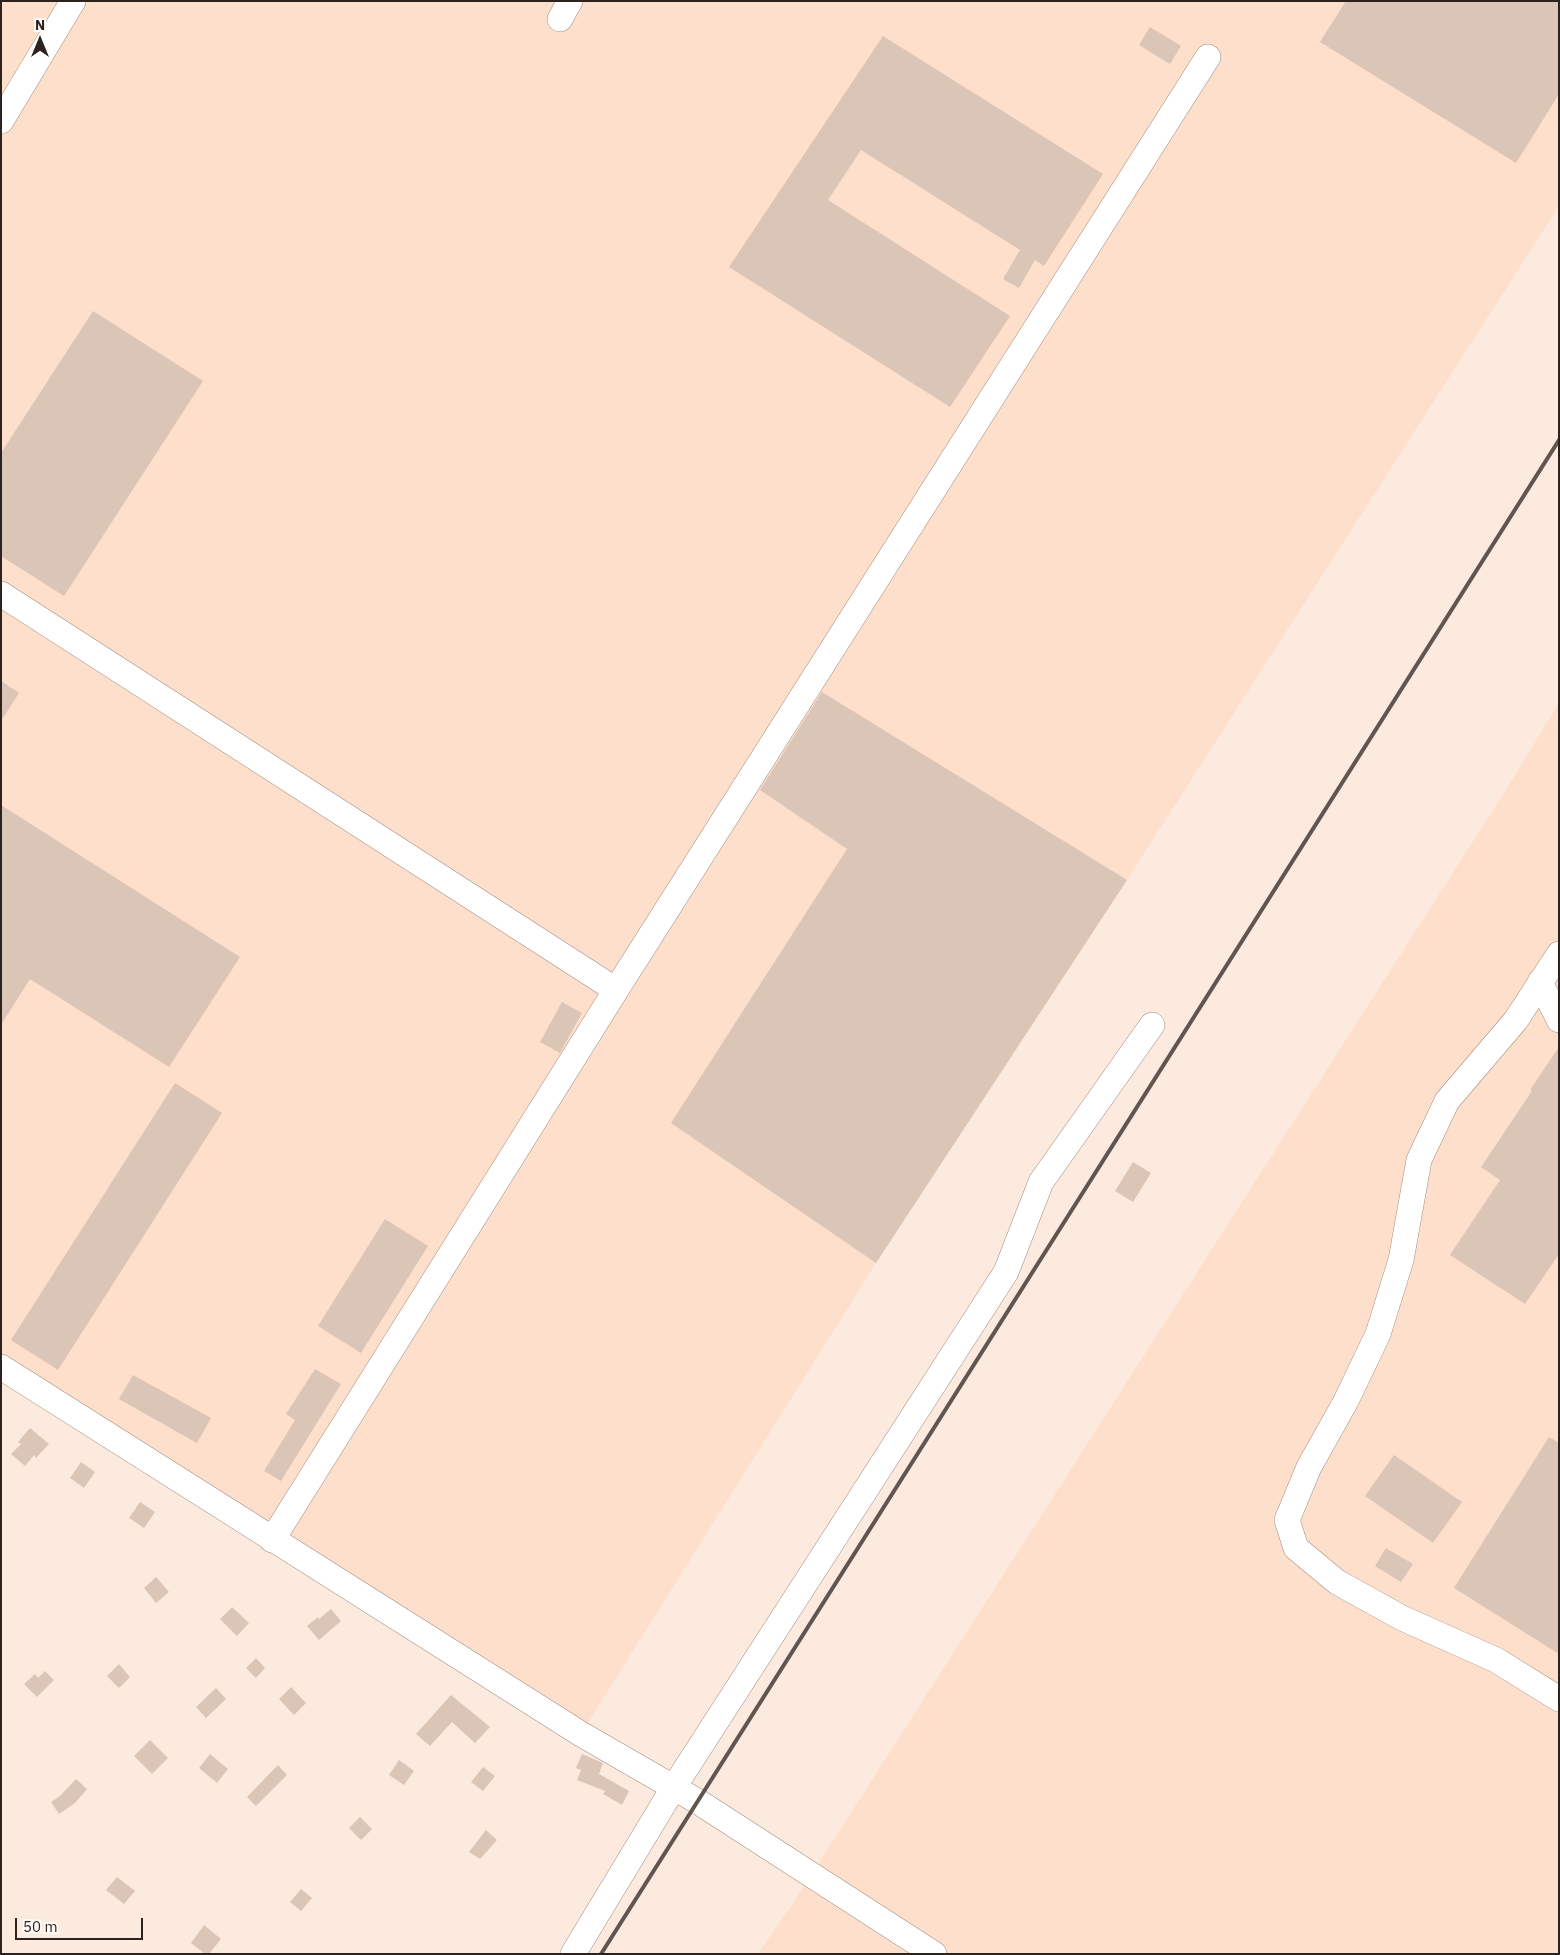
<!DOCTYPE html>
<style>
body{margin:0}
#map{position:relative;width:1560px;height:1955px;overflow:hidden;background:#fdeade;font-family:"IBM Plex Sans",sans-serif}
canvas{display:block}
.frame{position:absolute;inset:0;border:2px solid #2c231e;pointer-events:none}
.north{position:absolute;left:15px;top:15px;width:50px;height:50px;-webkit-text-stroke:4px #fffaf7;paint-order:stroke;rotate:0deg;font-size:14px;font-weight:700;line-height:20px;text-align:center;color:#2c231e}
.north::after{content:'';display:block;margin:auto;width:18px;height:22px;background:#2c231e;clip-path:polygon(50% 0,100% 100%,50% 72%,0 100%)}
.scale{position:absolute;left:15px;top:1918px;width:128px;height:22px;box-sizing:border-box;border:2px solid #2c231e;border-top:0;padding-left:6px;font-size:15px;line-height:18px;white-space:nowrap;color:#2c231e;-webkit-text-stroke:4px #fffaf7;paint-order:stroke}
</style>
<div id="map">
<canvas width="1560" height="1955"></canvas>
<div class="frame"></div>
<div class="north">N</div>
<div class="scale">50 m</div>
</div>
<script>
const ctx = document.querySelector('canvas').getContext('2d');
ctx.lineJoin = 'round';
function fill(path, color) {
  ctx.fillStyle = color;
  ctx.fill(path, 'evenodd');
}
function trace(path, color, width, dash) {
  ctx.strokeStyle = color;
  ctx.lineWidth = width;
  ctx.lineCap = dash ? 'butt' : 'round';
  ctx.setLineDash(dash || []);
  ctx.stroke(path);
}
fill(new Path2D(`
 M1,1h1558v205l-432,674 -251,383 -295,471 -580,-369z
 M1559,703v1251h-801l39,-57 714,-1115z`), '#fedfcc');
fill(new Path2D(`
 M1346,1h213v93l-43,69 -196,-121z
 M1150,27l31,19 -11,18 -31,-19z
 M883,36l220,138 -59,92 -9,-6 -16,28 -16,-9 17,-29 -159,-100 -33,50 182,116 -60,91 -221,-140z
 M93,311l110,70 -139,215 -63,-40v-103z
 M1,681l18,12 -18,28z
 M822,692l305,188 -251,383 -205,-140 176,-274 -87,-59z
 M1,805l239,152 -71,110 -139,-88 -29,46z
 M562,1002l20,11 -22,40 -20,-11z
 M1559,1047v207l-34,50 -75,-49 50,-75 -19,-13 51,-76 -2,-1z
 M175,1083l47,30 -164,257 -47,-30z
 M1133,1162l18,11 -18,29 -18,-11z
 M385,1219l43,27 -67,107 -43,-27z
 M315,1369l26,15 -60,97 -17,-10 31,-51 -9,-6z
 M133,1375l78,43 -14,25 -78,-44z
 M30,1428l19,16 -13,14 -2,-3 -9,11 -14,-12 10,-10 -3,-2z
 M1549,1437l10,6v211l-105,-66z
 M1394,1455l68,47 -29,41 -68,-47z
 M81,1462l14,10 -11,16 -14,-10z
 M140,1502l15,10 -11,16 -15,-10z
 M1386,1548l27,16 -12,18 -26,-16z
 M156,1577l13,15 -13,11 -12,-15z
 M232,1607l17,16 -12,13 -17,-17z
 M331,1609l10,12 -22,19 -12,-14 11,-9 1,2z
 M256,1658l9,10 -9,10 -10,-10z
 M119,1664l11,13 -11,11 -12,-12z
 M45,1671l9,9 -17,17 -13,-13 11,-10 3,4z
 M291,1687l15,16 -12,12 -15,-16z
 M216,1688l10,11 -20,19 -10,-11z
 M451,1695l39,32 -15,16 -23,-21 -22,24 -14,-12z
 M150,1740l18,18 -16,16 -18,-18z
 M210,1754l18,15 -11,14 -18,-15z
 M582,1754l21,9 -4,11 30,17 -7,14 -19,-11 2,-3 -28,-11 4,-10 -5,-2z
 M399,1760l15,11 -10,14 -15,-10z
 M278,1765l9,10 -31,31 -9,-9z
 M483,1767l12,9 -12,15 -12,-9z
 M76,1779l11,10 -12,14 -16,11 -8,-12 9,-6z
 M360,1817l12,12 -11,11 -12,-12z
 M486,1830l11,10 -17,19 -11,-7z
 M117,1877l18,14 -11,13 -18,-14z
 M301,1889l11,9 -11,13 -11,-9z
 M204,1925l17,14 -12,15h-4l-14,-11z`), '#dbc5b6');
const minor = new Path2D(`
 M560,19l10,-18
 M1,121l72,-120
 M1,594l615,396
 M1559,954l-43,66 -69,81 -28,59 -18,100 -23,74 -32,67 -37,66 -22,53 9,28 41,34 65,36 94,42 63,39
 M1540,982l19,38
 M1,1367l580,367 116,67 237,153
 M272,1540l344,-550 592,-933
 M573,1954l101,-167 332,-515 35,-90 111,-157`);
trace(minor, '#a18c7f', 26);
trace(minor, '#fff', 25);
trace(new Path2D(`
 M601,1954l958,-1514`), '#61554f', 4);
</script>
